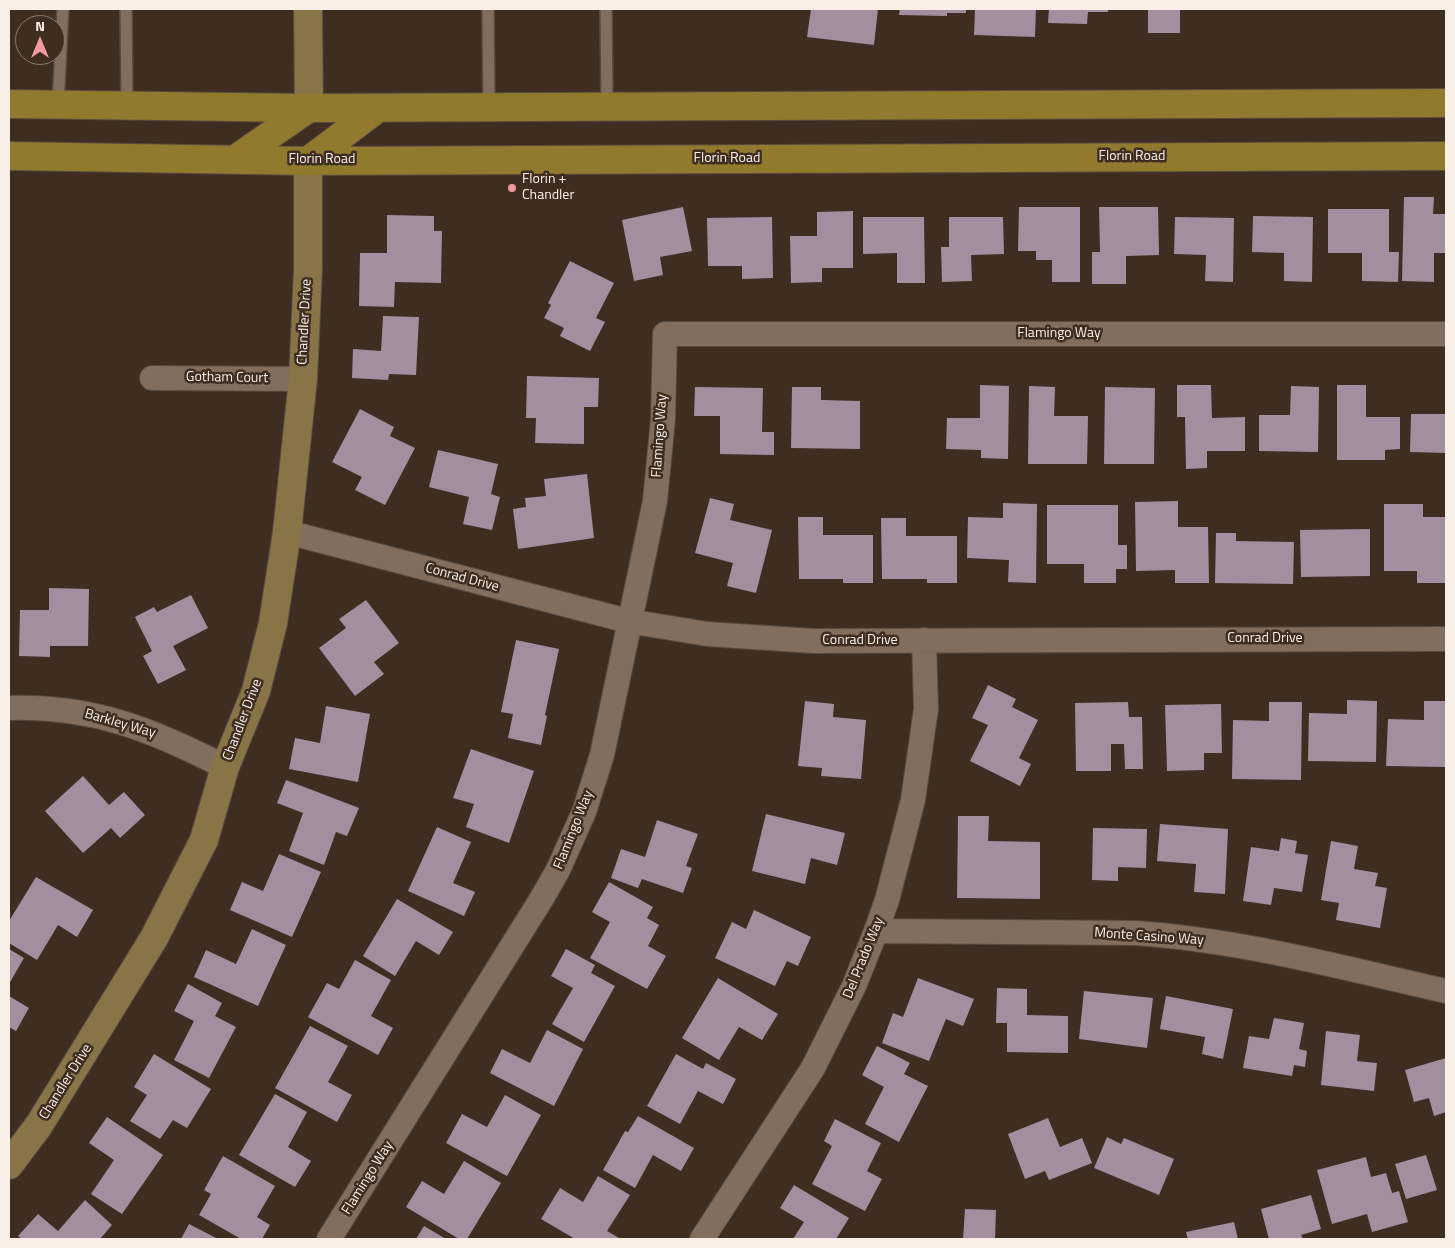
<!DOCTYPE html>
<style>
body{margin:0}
#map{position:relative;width:1455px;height:1248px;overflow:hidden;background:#3e2e21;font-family:"Titillium Web",sans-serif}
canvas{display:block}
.frame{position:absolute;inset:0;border:10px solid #faefe7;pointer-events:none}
.north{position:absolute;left:15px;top:15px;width:50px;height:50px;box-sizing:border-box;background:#3e2e21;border:1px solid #897b70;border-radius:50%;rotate:0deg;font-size:14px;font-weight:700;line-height:20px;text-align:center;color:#faefe7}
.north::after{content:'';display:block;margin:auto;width:18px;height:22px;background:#f49aa5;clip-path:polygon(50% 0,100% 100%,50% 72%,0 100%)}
</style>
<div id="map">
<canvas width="1455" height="1248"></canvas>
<div class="frame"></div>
<div class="north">N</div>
</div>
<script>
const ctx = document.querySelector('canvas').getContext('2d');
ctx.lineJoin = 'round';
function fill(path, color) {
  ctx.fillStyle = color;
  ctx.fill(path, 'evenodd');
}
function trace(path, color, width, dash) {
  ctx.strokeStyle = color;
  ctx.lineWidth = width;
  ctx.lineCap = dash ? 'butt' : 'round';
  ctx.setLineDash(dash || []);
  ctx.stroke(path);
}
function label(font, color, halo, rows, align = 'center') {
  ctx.font = font + ' "Titillium Web",sans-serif';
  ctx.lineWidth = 5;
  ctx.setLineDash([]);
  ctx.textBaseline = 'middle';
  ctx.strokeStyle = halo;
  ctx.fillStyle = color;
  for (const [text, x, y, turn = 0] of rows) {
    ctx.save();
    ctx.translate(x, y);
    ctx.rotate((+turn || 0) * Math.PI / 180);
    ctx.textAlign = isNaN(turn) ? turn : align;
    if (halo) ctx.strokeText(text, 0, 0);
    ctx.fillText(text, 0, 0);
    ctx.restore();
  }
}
fill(new Path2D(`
 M811,9h67l-4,36 -67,-8z
 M900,9h66v4h-19v3l-48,-1z
 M975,9h61l-1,28 -61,-2z
 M1049,9h59v3h-20l-1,12 -39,-1z
 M1148,9h32v24h-32z
 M1404,197h30l-1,17h13v39h-12v29l-32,-1z
 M683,207l9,44 -32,6 3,18 -29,6 -12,-61z
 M1019,207h61v75h-28v-22h-16v-9h-18z
 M1099,207h59l1,48 -33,1v28h-34v-32h8z
 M1328,209h61v43h10l-1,30 -36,-1v-28h-34z
 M853,211v57h-31v14l-31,1 -1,-47h27v-24z
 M387,215l47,1v15h8l-1,52 -46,-1 -1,25 -35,-1 1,-53h27z
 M1253,216l60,1 -1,65 -28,-1v-28l-32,-1z
 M772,217l1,61 -31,1v-13h-34l-1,-48z
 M863,217h61l1,66h-28v-30l-34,1z
 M949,217h54l1,37 -33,1 1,26 -30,1 -1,-35h8z
 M1175,217l59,1 -1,64 -28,-1 1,-26 -32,-1z
 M570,261l44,22 -18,35 9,4 -15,29 -30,-15 4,-8 -20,-10 7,-13 -3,-2z
 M383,316l36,1 -3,58 -27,-1 -1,6 -36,-2 1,-29 28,2z
 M527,376l72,2 -1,29h-14v37l-49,-1 1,-25h-10z
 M980,385l29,1 -1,73 -27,-1v-8l-35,-1 1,-31h33z
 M1177,385h34l1,33 33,-1v34h-38v17l-21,1 -1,-52h-8z
 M1337,385h29v32h34v32l-15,1v10h-48z
 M1029,386l26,1 -1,29h34l-1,48h-59z
 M1291,386l28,1 -1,65 -59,-1v-36h31z
 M695,387l68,1 -1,44h12v23l-54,-1v-38h-26z
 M792,387h29v13l39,1v48l-69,-1z
 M1105,387l50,1 -1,76h-50z
 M360,409l34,18 -4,9 25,12 -30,57 -30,-15 7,-13 -30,-15z
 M1411,414h35v39l-36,-1z
 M438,450l60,14 -7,30 9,3 -8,33 -29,-6 6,-27 -40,-10z
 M587,474l7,64 -76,11 -5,-40 13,-2 -1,-9 21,-2 -2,-17z
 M710,498l24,6 -4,16 42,10 -16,63 -29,-7 6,-23 -38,-10z
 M1178,501v26h30l1,56h-34v-13l-39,1 -1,-69z
 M1003,503l34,1 -1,79 -28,-1 1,-22 -42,-2 1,-41 35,1z
 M1384,504h39v13h23v66h-29v-12h-33z
 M1047,505h71v40h9v24h-11v14h-32v-19h-37z
 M798,517h25v18h50v48h-30v-4h-44z
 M881,518h25v18h51v47h-30v-4h-45z
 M1370,529v47l-69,1 -1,-47z
 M1216,533h20v8l58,1 -1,42 -78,-1z
 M49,588l40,1 -1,57h-38v11l-31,-1 1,-46h29z
 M191,595l17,33 -35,18 13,24 -28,14 -15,-28 9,-5 -17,-34 19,-10 3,5z
 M366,600l33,43 -25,19 10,12 -29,22 -36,-48 27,-20 -7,-9z
 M516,640l43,9 -14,66 2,1 -6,29 -33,-7 5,-24 -12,-2z
 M988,685l28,14 -4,8 26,13 -19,38 12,6 -11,22 -50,-25 18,-36 -16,-7z
 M1347,700l30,1 -1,61 -68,-1 1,-48 38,1z
 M805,701l29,3 -1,13 33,3 -5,59 -40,-3 1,-8 -24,-2z
 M1424,701h22l-1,66 -59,-1 2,-47 36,1z
 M1128,702l1,15h13l1,52h-18l-1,-25h-13v27h-35l-1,-68z
 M1269,702h33l-1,78 -69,-1 1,-59 36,1z
 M1221,704l1,49h-18v17l-37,1 -2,-66z
 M326,706l44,8 -12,68 -69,-13 6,-31 25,5z
 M471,749l63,22 -25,72 -43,-16 8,-23 -21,-6z
 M83,776l26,29 15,-13 21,23 -25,23 -9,-10 -28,25 -38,-42z
 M286,780l73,28 -12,28 -11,-4 -12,33 -35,-14 14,-38 -26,-10z
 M766,814l79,19 -8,32 -26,-7 -6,26 -53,-13z
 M958,816h31l-1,25 52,1v57l-83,-1z
 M657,820l41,14 -12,32 6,2 -9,25 -41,-14 -4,9 -27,-10 10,-29 24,8z
 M1160,824l68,5 -3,65 -31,-2 2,-28 -39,-3z
 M437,827l34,15 -18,41 22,9 -11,24 -56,-25z
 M1093,828l54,1 -1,39 -28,-1v14l-26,-1z
 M1281,838l16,3 -2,12 13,2 -6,37 -28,-4 -3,17 -28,-4 8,-54 28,4z
 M1331,841l27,5 -4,23 24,4 -3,13 12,2 -7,40 -44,-8 3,-17 -18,-3z
 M279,854l42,18 -29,65 -62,-27 12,-28 21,9z
 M36,877l57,33 -16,27 -19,-12 -21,35 -28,-17v-22z
 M609,882l44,25 -6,11 12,7 -11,21 18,10 -19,33 -57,-31 20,-36 -18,-10z
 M397,899l56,33 -14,23 -23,-14 -21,35 -32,-20z
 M754,910l57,27 -13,29 -11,-5 -12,25 -60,-28 17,-36 14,7z
 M252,929l34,16 -28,61 -64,-29 12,-27 30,14z
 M9,949l15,9 -15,26z
 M566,949l29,16 -4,8 24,13 -31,56 -32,-18 21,-36 -22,-12z
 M355,960l36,20 -20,36 22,12 -15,27 -70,-38 19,-34 12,6z
 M718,978l60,36 -16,26 -23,-13 -20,33 -37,-22z
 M918,978l56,21 -11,27 -17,-7 -17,42 -47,-18 11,-30 10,4z
 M188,984l34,19 -7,13 21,11 -27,51 -35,-18 20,-39 -20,-10z
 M997,988l30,1v26l41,1v37l-61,-1v-29h-11z
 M1084,991l69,7 -6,50 -68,-9z
 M9,996l20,12 -13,23 -7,-4z
 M1166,996l67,13 -10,50 -21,-5 3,-17 -45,-8z
 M1274,1018l30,5 -5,26 8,2 -2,16 -11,-2 -2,11 -49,-8 6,-32 20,3z
 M310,1026l38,20 -20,36 24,13 -15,27 -62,-34z
 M547,1030l36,19 -29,57 -64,-33 12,-24 28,14z
 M1326,1031l34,4 -3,26 20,2 -3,28 -53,-6z
 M877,1046l33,17 -6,11 24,12 -29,56 -34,-18 19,-37 -22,-12z
 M154,1054l57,35 -24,39 -14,-8 -13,19 -30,-18 17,-26 -13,-8z
 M676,1054l27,15 3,-6 30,16 -13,25 -25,-13 -18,33 -33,-18z
 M1446,1058v54l-12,4 -5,-18 -15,4 -9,-32z
 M275,1094l32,18 -19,35 23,14 -16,26 -56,-32z
 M505,1095l36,20 -34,61 -61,-33 16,-29 25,13z
 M638,1116l56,32 -13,23 -28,-16 -18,33 -32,-18 22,-39 3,1z
 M107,1117l56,38 -41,59 -31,-20 23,-34 -25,-17z
 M1048,1118l12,29 22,-9 10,25 -43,17 -4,-9 -20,8 -17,-45z
 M835,1119l46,24 -14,28 15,8 -17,32 -53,-27 20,-38 -8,-5z
 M1107,1137l14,7 3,-6 50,21 -15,36 -65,-27z
 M1426,1155l11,35 -31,9 -11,-35z
 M223,1156l52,30 -18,31 13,8 -8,14h-21l-42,-24 12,-21 -7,-4z
 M1366,1157l5,20 15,-4 6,20 7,-2 9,31 -36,10 -5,-18 -35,10 -15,-54z
 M464,1161l37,22 -34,56h-8l-53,-32 16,-26 22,13z
 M598,1176l32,19 -23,36 14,8h-46l-34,-20 19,-31 23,14z
 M794,1185l55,33 -13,21h-43l11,-17 -24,-14z
 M1311,1195l10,34 -20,6 2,4h-34l-8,-30z
 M85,1200l27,25 -12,14h-78l-4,-3 20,-22 20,17z
 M965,1209l31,1 -1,29h-32z
 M1234,1222l4,17h-50l-2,-7z
 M189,1224l29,15h-37z
 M424,1226l22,13h-30z`), '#a18e9f');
const lane = new Path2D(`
 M126,9l1,96
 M488,9l1,99
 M606,9l1,98
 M58,104l5,-95`);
const street = new Path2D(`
 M152,378l151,1
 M287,532l341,89 79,13 106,7 633,-2
 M9,708c83,-3 144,22 216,59
 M876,931l259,2c106,7 208,35 311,58
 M329,1239l213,-341 16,-28 26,-58 18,-57 53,-254 8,-82 2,-85h781
 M702,1239l111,-171 41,-82 22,-55 11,-31 26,-100 13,-91 -2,-69`);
const secondary = new Path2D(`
 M308,9l1,99
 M9,1165l30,-40 115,-187 50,-98 21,-73 31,-76 17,-68 14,-91 16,-153 5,-110v-108`);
const primary = new Path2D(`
 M9,104l300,4 1137,-5
 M9,156l299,5 1138,-5
 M237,158l72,-50
 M308,161l70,-53`);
trace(lane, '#584a3f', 14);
trace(street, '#584a3f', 26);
trace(secondary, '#584a3f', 30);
trace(primary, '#584a3f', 30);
trace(lane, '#816e5f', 11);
trace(street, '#816e5f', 24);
trace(secondary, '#897447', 28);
trace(primary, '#917a2e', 28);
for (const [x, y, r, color] of [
 [512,188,5,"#f49aa5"]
]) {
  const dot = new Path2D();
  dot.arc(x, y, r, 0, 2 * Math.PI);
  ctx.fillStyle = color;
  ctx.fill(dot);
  trace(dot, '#3e2e21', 2);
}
label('14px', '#faefe7', '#3e2e21', [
 ["Florin Road",1132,157],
 ["Florin Road",727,159],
 ["Florin Road",322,160],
 ["Chandler Drive",305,322,-87],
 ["Flamingo Way",1059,334],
 ["Gotham Court",227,378,1],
 ["Flamingo Way",660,436,-86],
 ["Conrad Drive",462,578,15],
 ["Conrad Drive",1265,639],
 ["Conrad Drive",860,641],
 ["Chandler Drive",243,720,-69],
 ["Barkley Way",120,724,16],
 ["Flamingo Way",574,830,-68],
 ["Monte Casino Way",1149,937,4],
 ["Del Prado Way",864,958,-68],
 ["Chandler Drive",66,1082,-58],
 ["Flamingo Way",368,1178,-58]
]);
label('14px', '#faefe7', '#3e2e21', [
 ["Florin +",522,180],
 ["Chandler",522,196]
], 'left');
</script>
